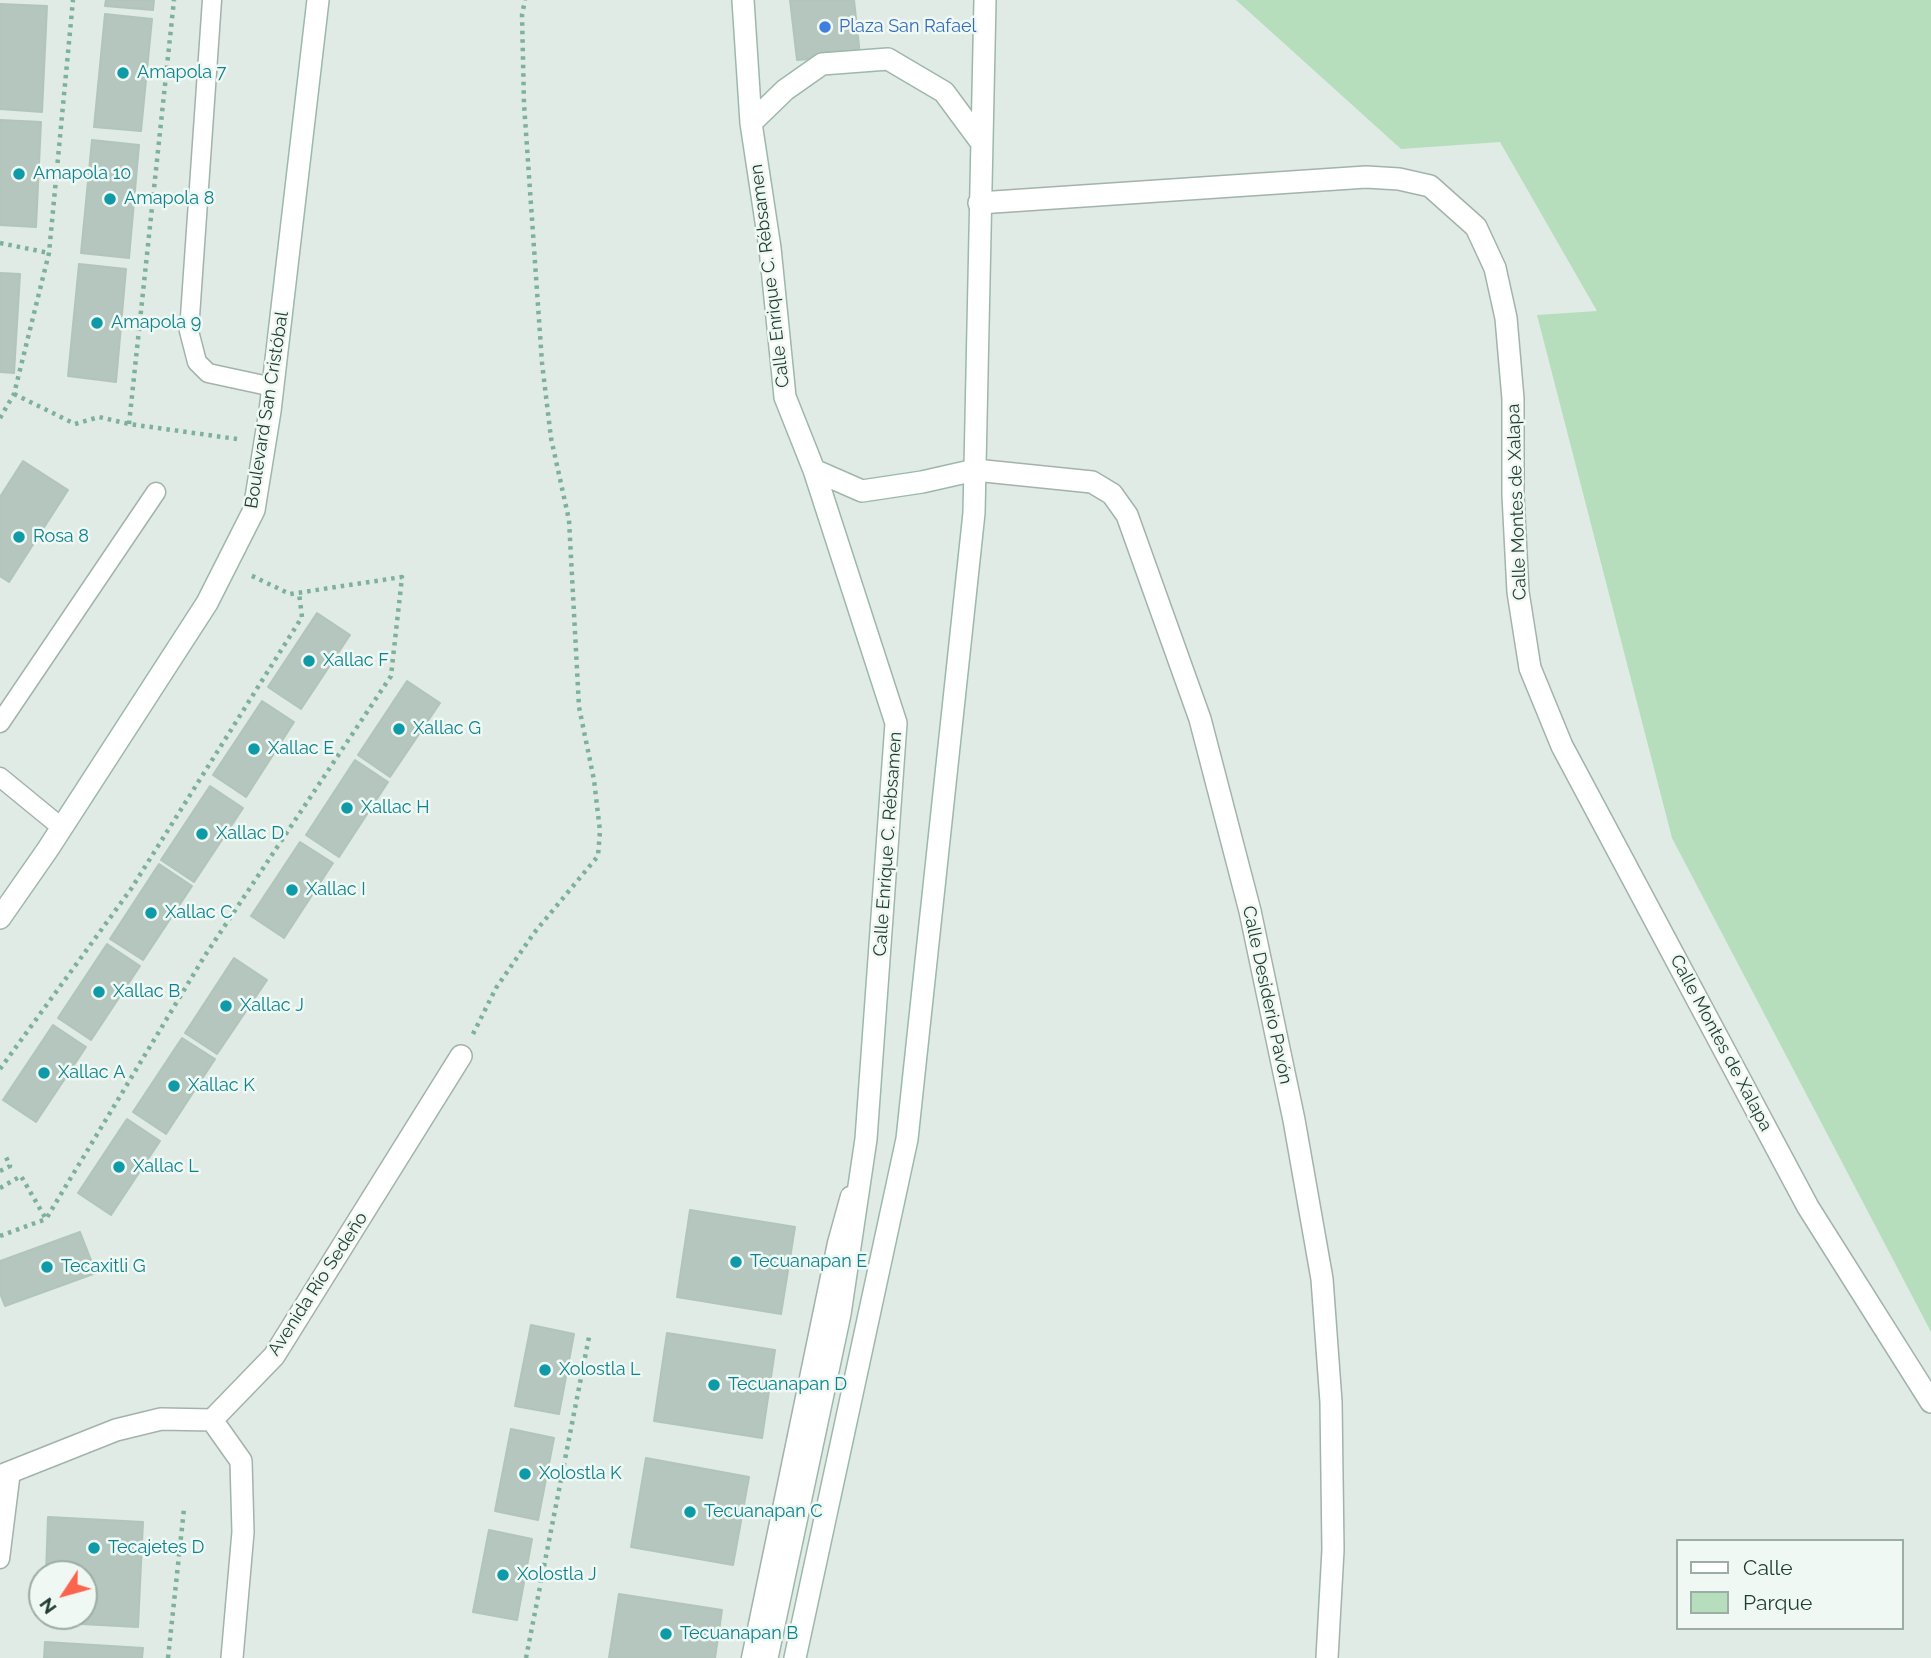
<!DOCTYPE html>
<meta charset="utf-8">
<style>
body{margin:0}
#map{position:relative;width:1931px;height:1658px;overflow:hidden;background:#dfebe4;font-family:Raleway,sans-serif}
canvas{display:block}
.legend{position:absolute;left:1676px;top:1539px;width:228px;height:91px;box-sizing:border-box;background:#f0f8f3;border:2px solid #9cada5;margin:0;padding:9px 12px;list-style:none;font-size:21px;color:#1f3c31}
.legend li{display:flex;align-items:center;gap:14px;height:35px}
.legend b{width:35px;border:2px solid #9cada5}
.north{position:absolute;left:28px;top:1560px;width:70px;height:70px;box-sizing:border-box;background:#f0f8f3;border:2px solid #9cada5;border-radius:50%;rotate:234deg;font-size:19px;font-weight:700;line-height:28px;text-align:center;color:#1f3c31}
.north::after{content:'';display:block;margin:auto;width:24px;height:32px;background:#fb644d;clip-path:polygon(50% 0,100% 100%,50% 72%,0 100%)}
</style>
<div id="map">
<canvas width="1931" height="1658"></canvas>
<ul class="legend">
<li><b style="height:9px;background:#fff"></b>Calle</li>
<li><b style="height:19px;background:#b6debc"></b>Parque</li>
</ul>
<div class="north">N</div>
</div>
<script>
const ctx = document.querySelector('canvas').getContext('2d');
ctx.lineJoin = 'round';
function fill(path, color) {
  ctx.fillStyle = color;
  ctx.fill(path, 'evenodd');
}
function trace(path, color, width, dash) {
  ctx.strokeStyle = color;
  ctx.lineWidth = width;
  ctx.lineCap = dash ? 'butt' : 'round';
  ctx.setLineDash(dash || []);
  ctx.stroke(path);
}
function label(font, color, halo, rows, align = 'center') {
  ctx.font = font + ' Raleway,sans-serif';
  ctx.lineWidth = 5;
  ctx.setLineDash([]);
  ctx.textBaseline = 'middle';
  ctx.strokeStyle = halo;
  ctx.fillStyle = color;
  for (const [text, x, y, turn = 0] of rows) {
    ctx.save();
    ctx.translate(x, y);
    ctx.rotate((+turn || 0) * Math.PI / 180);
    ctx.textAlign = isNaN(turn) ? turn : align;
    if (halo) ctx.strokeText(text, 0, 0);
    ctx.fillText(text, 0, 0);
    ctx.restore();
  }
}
fill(new Path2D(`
 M1236,0h695v1332l-259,-494 -135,-523 60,-4 -97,-169 -99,7z`), '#b6debc');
const building = new Path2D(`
 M106,0h48l-1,10 -48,-4z
 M790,0h64l6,55 -63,5z
 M0,4l47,2 -5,106 -42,-3z
 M105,14l47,5 -11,112 -47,-4z
 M0,120l41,2 -5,105 -36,-2z
 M92,140l47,5 -10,113 -48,-5z
 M79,264l47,5 -10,113 -48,-6z
 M0,273l20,1 -6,99 -14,-1z
 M23,461l45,29 -59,92 -9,-6v-79z
 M317,613l33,22 -49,74 -33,-22z
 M407,681l33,22 -50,74 -32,-22z
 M262,701l32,21 -48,75 -33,-22z
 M355,760l33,22 -49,75 -33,-22z
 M210,786l33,22 -49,74 -33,-22z
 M300,842l33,21 -49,75 -33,-22z
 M159,864l33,22 -49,74 -33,-21z
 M107,944l33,22 -49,74 -33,-22z
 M234,958l33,22 -50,74 -32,-21z
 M53,1025l33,22 -50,75 -33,-22z
 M182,1038l33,21 -49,75 -33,-22z
 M127,1119l33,22 -49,74 -33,-22z
 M690,1210l105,17 -14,87 -104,-17z
 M80,1232l16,41 -91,33 -5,-13v-32z
 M531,1325l43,9 -15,80 -44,-8z
 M667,1333l108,17 -13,88 -108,-17z
 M511,1429l43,9 -16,82 -43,-9z
 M646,1458l103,19 -16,88 -102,-18z
 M48,1517l95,5 -5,105 -95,-5 1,-6h40v-42h-38z
 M489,1530l43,9 -15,81 -44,-8z
 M619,1594l103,16 -7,48h-106z
 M45,1642l98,6 -1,10h-98z`);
fill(building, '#b4c6bd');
trace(building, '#b1c5bb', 2);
const lane = new Path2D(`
 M212,0l-23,331 8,31 11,11 65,14
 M0,723l156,-231
 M0,777l61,50
 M0,1559l11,-88
 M751,1658l86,-415 13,-47`);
const street = new Path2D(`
 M979,203l387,-26 33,2 31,7 46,41 19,41 11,50 7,81v96l5,97 12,76 32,78 246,461 123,195
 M975,470l117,12 20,12 15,21 73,204 50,192 44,209 28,159 9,123 2,148 -6,108
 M212,1420l29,41 2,71 -11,126
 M0,1476l116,-46 45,-11 51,1 62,-64 187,-300`);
const secondary = new Path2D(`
 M743,0l8,123 19,125 15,149 29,73 82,253 -30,416 -26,175 -73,344
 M751,123l34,-33 37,-26 66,-5 56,33 37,50
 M814,470l48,21 60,-9 53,-12
 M0,918l48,-69 159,-246 47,-93 16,-99 48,-411
 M795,1658l112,-519 67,-626 11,-513`);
trace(lane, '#a2b3ab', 21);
trace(street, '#a2b3ab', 24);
trace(secondary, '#9db8ab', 24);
trace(new Path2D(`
 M0,243l49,10
 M14,394l61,30 24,-7 30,7 108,15
 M0,418l14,-24 35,-141 24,-253
 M129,424l45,-424
 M473,1034l23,-46 38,-55 64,-77 2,-25 -6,-51 -15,-73 -10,-187 -18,-82 -9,-75 -18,-259 -2,-89 3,-15
 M0,1069l131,-180 171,-272 -3,-24
 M0,1171l10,-5 -4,-9
 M0,1188l21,-12 25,43 158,-262 187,-281 11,-99 -112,17 -40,-19
 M0,1236l46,-17
 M168,1658l16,-149
 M526,1658l63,-321`), '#7db19b', 4.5, [3.5, 5]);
trace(lane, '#fff', 18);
trace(street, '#fff', 21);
trace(secondary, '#fff', 21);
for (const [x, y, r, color] of [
 [825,27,7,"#3f7fe0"],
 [123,73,7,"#0f9aa8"],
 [19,174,7,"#0f9aa8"],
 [110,199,7,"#0f9aa8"],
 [97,323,7,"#0f9aa8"],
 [19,537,7,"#0f9aa8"],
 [309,661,7,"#0f9aa8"],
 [399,729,7,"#0f9aa8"],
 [254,749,7,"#0f9aa8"],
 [347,808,7,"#0f9aa8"],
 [202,834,7,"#0f9aa8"],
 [292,890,7,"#0f9aa8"],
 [151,913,7,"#0f9aa8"],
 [99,992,7,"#0f9aa8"],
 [226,1006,7,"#0f9aa8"],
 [44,1073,7,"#0f9aa8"],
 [174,1086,7,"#0f9aa8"],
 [119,1167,7,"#0f9aa8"],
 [736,1262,7,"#0f9aa8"],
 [47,1267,7,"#0f9aa8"],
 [545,1370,7,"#0f9aa8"],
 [714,1385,7,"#0f9aa8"],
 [525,1474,7,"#0f9aa8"],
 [690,1512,7,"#0f9aa8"],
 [94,1548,7,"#0f9aa8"],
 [503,1575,7,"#0f9aa8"],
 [666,1634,7,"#0f9aa8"]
]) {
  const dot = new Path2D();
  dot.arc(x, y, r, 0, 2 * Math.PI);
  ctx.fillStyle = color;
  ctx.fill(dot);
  trace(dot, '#f0f8f3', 2.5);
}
label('18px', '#366cbe', '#f0f8f3', [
 ["Plaza San Rafael",839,27]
], 'left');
label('18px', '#0d838f', '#f0f8f3', [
 ["Amapola 7",137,73],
 ["Amapola 10",33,174],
 ["Amapola 8",124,199],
 ["Amapola 9",111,323],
 ["Rosa 8",33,537],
 ["Xallac F",323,661],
 ["Xallac G",413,729],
 ["Xallac E",268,749],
 ["Xallac H",361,808],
 ["Xallac D",216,834],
 ["Xallac I",306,890],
 ["Xallac C",165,913],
 ["Xallac B",113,992],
 ["Xallac J",240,1006],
 ["Xallac A",58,1073],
 ["Xallac K",188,1086],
 ["Xallac L",133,1167],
 ["Tecuanapan E",750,1262],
 ["Tecaxitli G",61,1267],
 ["Xolostla L",559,1370],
 ["Tecuanapan D",728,1385],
 ["Xolostla K",539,1474],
 ["Tecuanapan C",704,1512],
 ["Tecajetes D",108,1548],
 ["Xolostla J",517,1575],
 ["Tecuanapan B",680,1634]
], 'left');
label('18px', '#1f3c31', '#f0f8f3', [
 ["Calle Enrique C. Rébsamen",770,276,-97],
 ["Boulevard San Cristóbal",267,410,-81],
 ["Calle Montes de Xalapa",1517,502,-92],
 ["Calle Enrique C. Rébsamen",888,844,-86],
 ["Calle Desiderio Pavón",1267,995,78],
 ["Calle Montes de Xalapa",1721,1043,62],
 ["Avenida Río Sedeño",318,1284,-57]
]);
</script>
